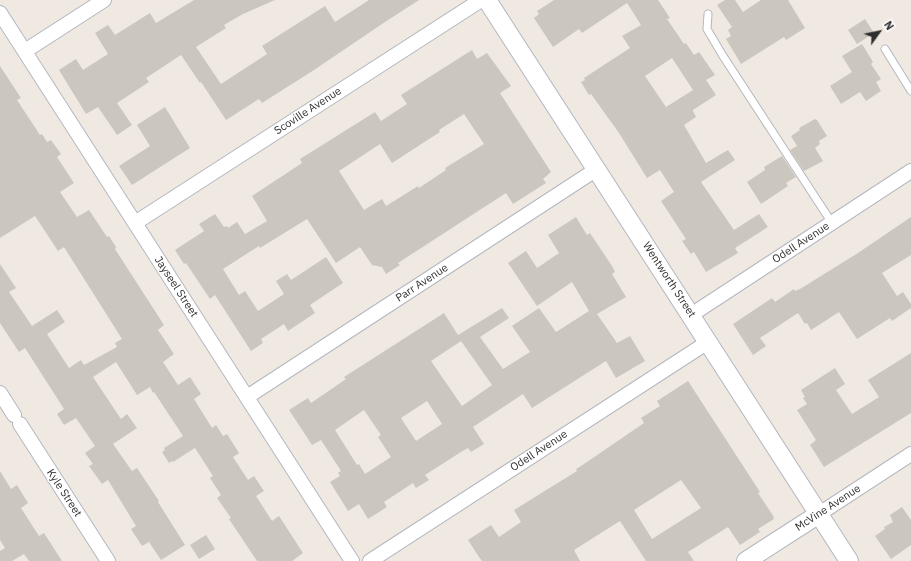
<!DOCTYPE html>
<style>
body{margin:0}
#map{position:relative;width:911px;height:561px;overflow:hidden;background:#efe9e1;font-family:"IBM Plex Sans",sans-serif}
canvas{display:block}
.north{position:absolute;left:859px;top:12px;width:40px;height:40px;-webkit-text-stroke:3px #fff;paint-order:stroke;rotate:57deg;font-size:11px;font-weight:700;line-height:16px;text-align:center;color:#2e2e2e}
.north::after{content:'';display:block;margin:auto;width:14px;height:18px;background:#2e2e2e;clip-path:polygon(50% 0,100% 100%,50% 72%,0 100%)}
</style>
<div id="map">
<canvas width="911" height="561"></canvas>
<div class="north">N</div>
</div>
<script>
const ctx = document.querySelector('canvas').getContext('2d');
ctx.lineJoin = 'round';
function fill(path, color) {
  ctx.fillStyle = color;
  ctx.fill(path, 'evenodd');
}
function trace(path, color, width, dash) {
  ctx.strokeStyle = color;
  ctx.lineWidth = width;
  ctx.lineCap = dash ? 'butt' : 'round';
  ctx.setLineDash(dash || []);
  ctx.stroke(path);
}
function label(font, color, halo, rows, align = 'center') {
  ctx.font = font + ' "IBM Plex Sans",sans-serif';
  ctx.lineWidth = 3;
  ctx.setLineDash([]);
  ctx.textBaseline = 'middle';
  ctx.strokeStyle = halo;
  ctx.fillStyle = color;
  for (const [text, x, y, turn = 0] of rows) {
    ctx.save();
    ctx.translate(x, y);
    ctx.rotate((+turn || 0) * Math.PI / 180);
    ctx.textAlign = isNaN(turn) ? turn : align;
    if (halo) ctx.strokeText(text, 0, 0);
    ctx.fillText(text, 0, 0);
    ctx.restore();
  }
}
fill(new Path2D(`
 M194,0h81l-32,14 -19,11 2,3 -30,19 25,37 46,-30 -5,-8 63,-40 10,16 34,-22h50l-34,22 -71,48 -52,33 -3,-4 -33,21 -25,-38 -1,1 -19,-28 -35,23 3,4 -32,21 15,22 -15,10 -19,-28 -12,7 -27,-44 17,-11 7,11 25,-16 -13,-21 13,-8 7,10 35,-22 6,10z
 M554,0h104l12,18 -3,1 17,25 2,-1 8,12 5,-3 16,23 -9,5 10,15 -23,15v1l3,6 -12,8 22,38 22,-13 7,10 -34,22 33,48 25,-16 9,13 -33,21 3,5 -32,19 -12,-20 -3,2 -9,-13 4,-2 -25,-38 13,-9 -14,-22 -13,8 -28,-45 -28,-39 -2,1 -8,-13 4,-2 -1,-2 46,-30 -8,-12 19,-11 -14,-22 -45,30 -3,-4 -26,18 -19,-29 5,-4 -2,-3zM672,58l21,32 -27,17 -21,-31z
 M725,0h10l8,12 18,-12h27l17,28 -19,12 -2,-3 -43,27 -15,-25 5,-3 -3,-6 4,-3 -15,-22z
 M865,19l9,14 -17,11 -9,-14z
 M862,44l11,18 -2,2 10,15 -5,3 5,9 -15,10 -6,-9 -19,12 -11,-18 22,-14 -10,-16z
 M472,50l5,9 10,-6 24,33 -11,7 51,79 -8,7 3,4 -33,21 -7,-11 -108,70 2,2 -14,9 -4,-7 -10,-2 -12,-18 -24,16 -29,-44 -47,29 -1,-2 -36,23 16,26 6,-4 13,20 26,-17 -8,-13 11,-7 4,6 35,-23 17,26 -33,22 5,8 -27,18 -4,-7 -23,15 2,4 -12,8 -36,-56 -5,4 -24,-36 -2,1 -9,-14 29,-19 -5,-7 16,-10 9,13 3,-1 1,2 9,-6 8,12 22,-13 -15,-25 50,-33 -2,-4 75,-47 6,9 26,-17 -6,-9zM464,114l20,30 -39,24 1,2 -27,18 -1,-2 -32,20 -4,-7 -18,11 -25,-39 41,-27 12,19 48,-31 -1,-2z
 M0,66l21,32 -4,2 23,35 2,-1 5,8 4,-2 10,14 -4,3 17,26 -14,9 17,25 12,-7 18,27 2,-1 7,11 -1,2 49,76 -6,5 16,24 -11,8 15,23 12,-8 2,3 9,14 -7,5 18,29 4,-3 7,11 4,-2 12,19 -6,4 15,23 6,-4 10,15 -8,5 16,25 7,-5 24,37 -11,8h-35l-28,-42 2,-1 -14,-20 4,-3 -11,-17 3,-2 -18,-28 -22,14 -1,-1 -3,2 -7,-11 3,-2 -1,-2 19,-12 -29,-44 -1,1 -3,-6 -13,8 -21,-33 -23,15 28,42 6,-5 10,14 -24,16 19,27 5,-3 22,33 -1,1 27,43 -24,15 -12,-18 -7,4 -11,-17 5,-3 -28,-46 -6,4 -13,-18 4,-2 -8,-11 10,-7 -19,-28 -12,7 -7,-11 7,-5 -39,-61 -6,4 -19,-29v-59l16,24 -7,4 23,34 25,-16 8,12 -18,12 22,34 12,-8 3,5 33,-18 -2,-4 7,-4 -58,-92 -6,4 -23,-35 -35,22z
 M165,107l25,41 -58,37 -13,-19 31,-20 -13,-21z
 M815,119l2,1 10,16 -8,5 1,3 -5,4 8,13 -19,10 -14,-21 7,-4 -6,-10 9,-6 -1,-2z
 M782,156l14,21 -10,6 2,3 -27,18 -14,-22 18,-12 -1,-3z
 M576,217l11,18 3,-2 22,33 3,6 -3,2 14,23 -29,17 20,29 13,-7 15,25 -29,17 -10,-17 -74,47 -9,-14 -50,33 11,17 -13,8 -3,-4 -7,4 -36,23 4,5 -13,8 -3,-5 -29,19 3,5 -19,12 -9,-15 -11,7 -18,-29 10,-6 -2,-3 3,-2 -20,-31 -9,5 -23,-35 19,-12 3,5 35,-24 -2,-2 100,-64 14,22 44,-27 7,10 -29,19 23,32 27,-17 -18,-26 27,-18 17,24 33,-21 -17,-29 -35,24 -29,-43 18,-12 11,17 22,-15 -11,-18zM461,341l31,44 -30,21 -31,-45zM427,401l15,23 -26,17 -15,-23zM364,410l17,25 -3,2 13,20 -26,17 -6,-10 -2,1 -22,-35z
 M911,217v38l-29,18 15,23 6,-4 8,12v4l-19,13 -2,-3 -33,21 -18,-27 -28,18 -4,-7 -2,1 -7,-11 -38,25 6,8 -13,9 -20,-31 39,-26 3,4 19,-13 1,2 5,-2 58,-36z
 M911,353v60l-87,54 -14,-22 6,-5 -19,-30 10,-6 -4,-6 2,-1 -4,-7 34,-22 10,16 -9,6 16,24 27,-17 -11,-17z
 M688,381l72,111 -2,1 16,24 -1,1 1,1 -16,10 2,3 -20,13 -12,-18 -40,25 6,9h-48l-26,-40 -46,29 6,11h-98l-3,-4 -11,-17 23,-15 8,12 22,-15 -7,-12 63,-39 -1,-2 8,-5 60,-41 -3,-5 19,-12 -3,-5zM681,480l20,28 -49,31 -18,-29z
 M0,471l11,18 6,-4 11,18 -7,5 18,28 5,-3 18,28h-33l-5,-7 -12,7h-12v-10l5,-3 -5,-8z
 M902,507l9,13v25l-20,14 -16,-23 10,-7 -1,-2 9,-5 -3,-7z
 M206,535l9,14 -16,10 -9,-14z`), '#cbc7bf');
const service = new Path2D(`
 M708,14l-1,15 16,27 109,167
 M885,49l26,42`);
const minor = new Path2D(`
 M0,13l352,548
 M25,51l79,-51
 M135,223l346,-223
 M691,315l220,-144
 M0,393l14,22
 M247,397l350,-228
 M20,424l88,137
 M819,514l92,-60
 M370,561l338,-219`);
const tertiary = new Path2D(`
 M487,0l362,561
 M746,561l73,-47`);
trace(service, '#b4b7c1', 9);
trace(minor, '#b4b7c1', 16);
trace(tertiary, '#b4b7c1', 20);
trace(service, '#fff', 7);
trace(minor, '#fff', 14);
trace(tertiary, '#fff', 18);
label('11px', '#2e2e2e', '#fff', [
 ["Scoville Avenue",308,111,-33],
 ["Odell Avenue",801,243,-33],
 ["Wentworth Street",669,280,57],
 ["Parr Avenue",422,283,-33],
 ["Jayseel Street",176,287,57],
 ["Odell Avenue",539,451,-33],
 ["Kyle Street",64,493,57],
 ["McVine Avenue",828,508,-33]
]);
</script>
